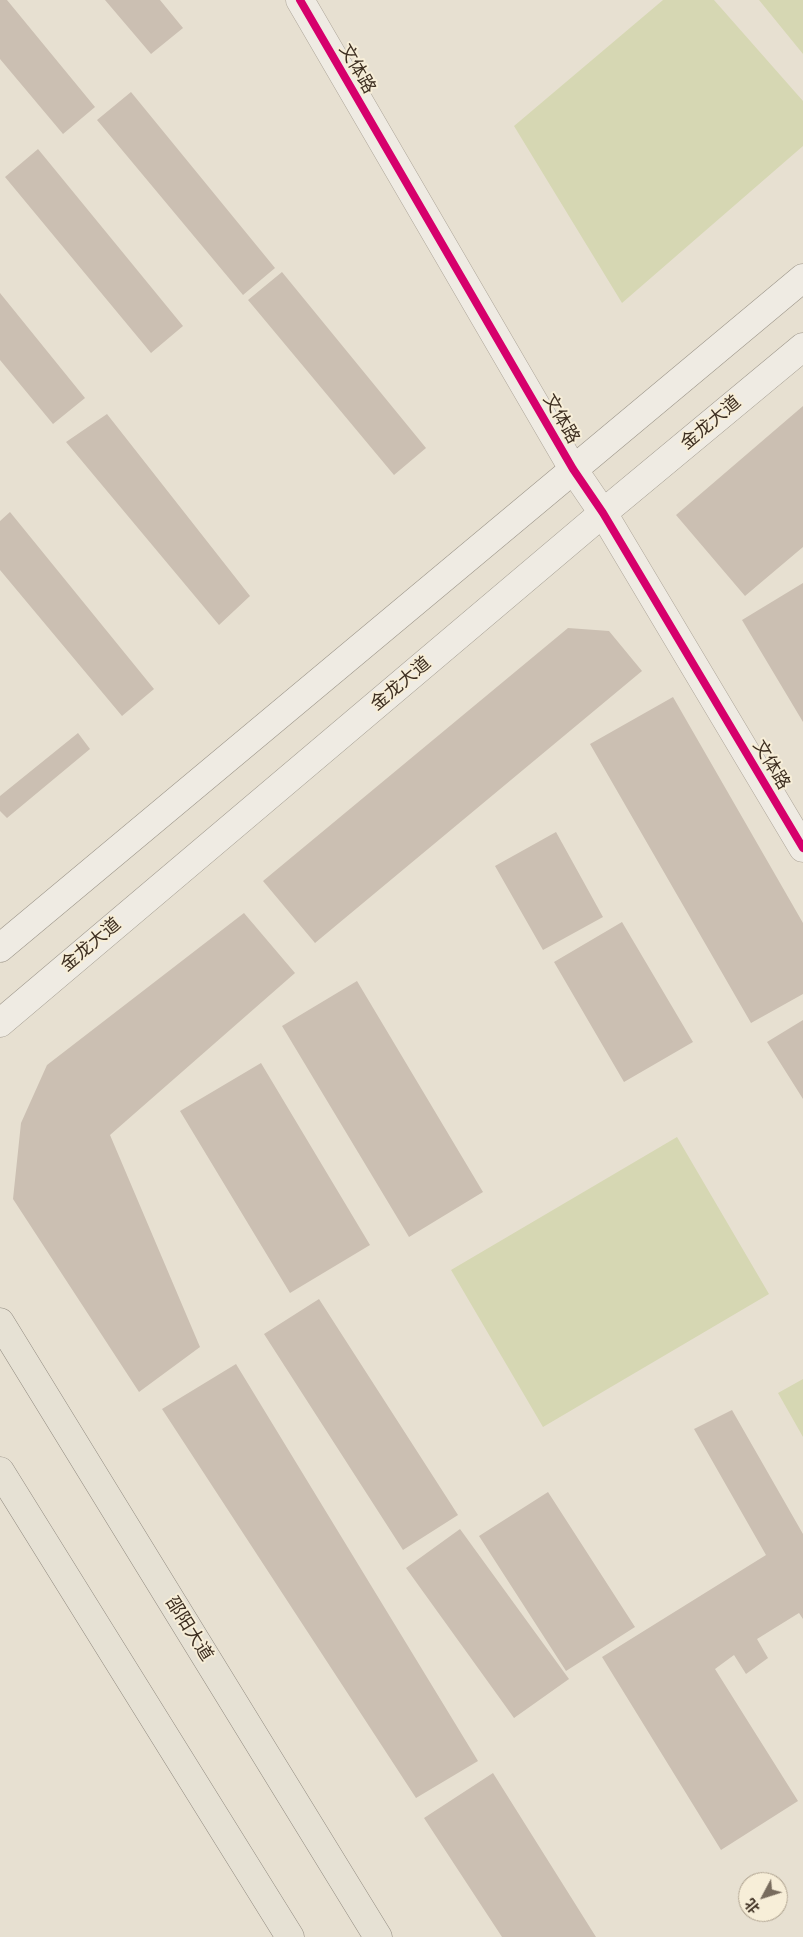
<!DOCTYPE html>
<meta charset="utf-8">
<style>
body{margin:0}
#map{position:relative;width:803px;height:1937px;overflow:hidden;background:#e7e0d1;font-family:"Noto Serif","Noto Sans SC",serif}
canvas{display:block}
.north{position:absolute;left:738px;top:1872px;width:50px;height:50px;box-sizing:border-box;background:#f7eed8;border:1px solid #ada18e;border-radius:50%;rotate:230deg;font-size:14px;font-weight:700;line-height:20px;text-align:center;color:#3d2e20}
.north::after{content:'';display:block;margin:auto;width:18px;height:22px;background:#786c5e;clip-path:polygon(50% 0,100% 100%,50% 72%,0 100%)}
</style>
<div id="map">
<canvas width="803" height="1937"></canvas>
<div class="north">北</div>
</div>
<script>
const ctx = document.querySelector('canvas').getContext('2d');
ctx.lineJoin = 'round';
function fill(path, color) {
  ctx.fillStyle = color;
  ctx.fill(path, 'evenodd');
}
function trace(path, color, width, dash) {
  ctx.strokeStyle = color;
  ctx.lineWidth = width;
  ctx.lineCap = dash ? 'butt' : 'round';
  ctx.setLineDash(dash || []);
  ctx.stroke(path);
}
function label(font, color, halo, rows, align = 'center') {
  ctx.font = font + ' "Noto Serif","Noto Sans SC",serif';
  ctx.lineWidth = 4;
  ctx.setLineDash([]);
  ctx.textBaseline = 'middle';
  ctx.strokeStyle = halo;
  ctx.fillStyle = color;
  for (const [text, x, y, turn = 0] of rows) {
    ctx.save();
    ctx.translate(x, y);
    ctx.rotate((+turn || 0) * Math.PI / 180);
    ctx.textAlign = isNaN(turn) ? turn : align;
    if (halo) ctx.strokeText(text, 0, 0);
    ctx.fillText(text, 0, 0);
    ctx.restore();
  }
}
fill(new Path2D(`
 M663,0h51l89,101v45l-181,157 -108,-177z
 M759,0h44v54z
 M677,1137l92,157 -226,133 -92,-157z
 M803,1379v58l-25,-44z`), '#d6d7b3');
fill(new Path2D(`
 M0,0h7l88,107 -32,27 -63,-75z
 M105,0h55l23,28 -32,26z
 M131,92l144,176 -32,27 -146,-175z
 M38,149l145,177 -32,27 -146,-176z
 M282,272l144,176 -32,27 -146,-175z
 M0,293l85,105 -32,26 -53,-64z
 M803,406v141l-58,49 -69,-81z
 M107,414l143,182 -31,29 -153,-183z
 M10,512l144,177 -32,27 -122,-146v-49z
 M803,583v139l-61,-102z
 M568,628l41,3 33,40 -327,272 -52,-62z
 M673,697l130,226v71l-52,29 -161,-279z
 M78,733l12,16 -83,69 -7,-7v-15z
 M556,832l47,85 -60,33 -48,-84z
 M244,913l51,60 -185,162 90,212 -61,45 -126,-193 8,-76 26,-58z
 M622,922l71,120 -69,40 -70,-120z
 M357,981l126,211 -74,45 -127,-211z
 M803,1020v79l-36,-57z
 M261,1063l109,182 -80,48 -110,-182z
 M319,1299l139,216 -55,35 -139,-216z
 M236,1364l242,397 -62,37 -254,-389z
 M732,1410l71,124v85l-4,-6 -42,26 11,19 -22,16 -12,-19 -19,14 83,132 -77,49 -119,-193 164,-102 -72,-126z
 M548,1492l87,135 -69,44 -87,-135z
 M460,1529l109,150 -55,39 -108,-150z
 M493,1773l103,164h-94l-78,-119z`), '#cbbfb2');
const tertiary = new Path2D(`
 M300,0l273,469 30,44 200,335`);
const secondary = new Path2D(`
 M0,948l803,-670
 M0,1023l603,-510 200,-166`);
const primary = new Path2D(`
 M0,1322l378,615
 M0,1471l290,466`);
trace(tertiary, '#ada599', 29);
trace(secondary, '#9c958a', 29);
trace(primary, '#928b80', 29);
trace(tertiary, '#efebe3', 28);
trace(secondary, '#efebe3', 28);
trace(primary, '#e6e1d4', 28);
trace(new Path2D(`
 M300,0l273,469 30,44 200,335`), '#d6006c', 8);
label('18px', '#3d2e20', '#f7eed8', [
 ["文体路",357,69,60],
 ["文体路",561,419,60],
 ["金龙大道",711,423,-40],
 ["金龙大道",401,684,-40],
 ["文体路",771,765,59],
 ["金龙大道",91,945,-40],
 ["邵阳大道",189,1629,58]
]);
</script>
